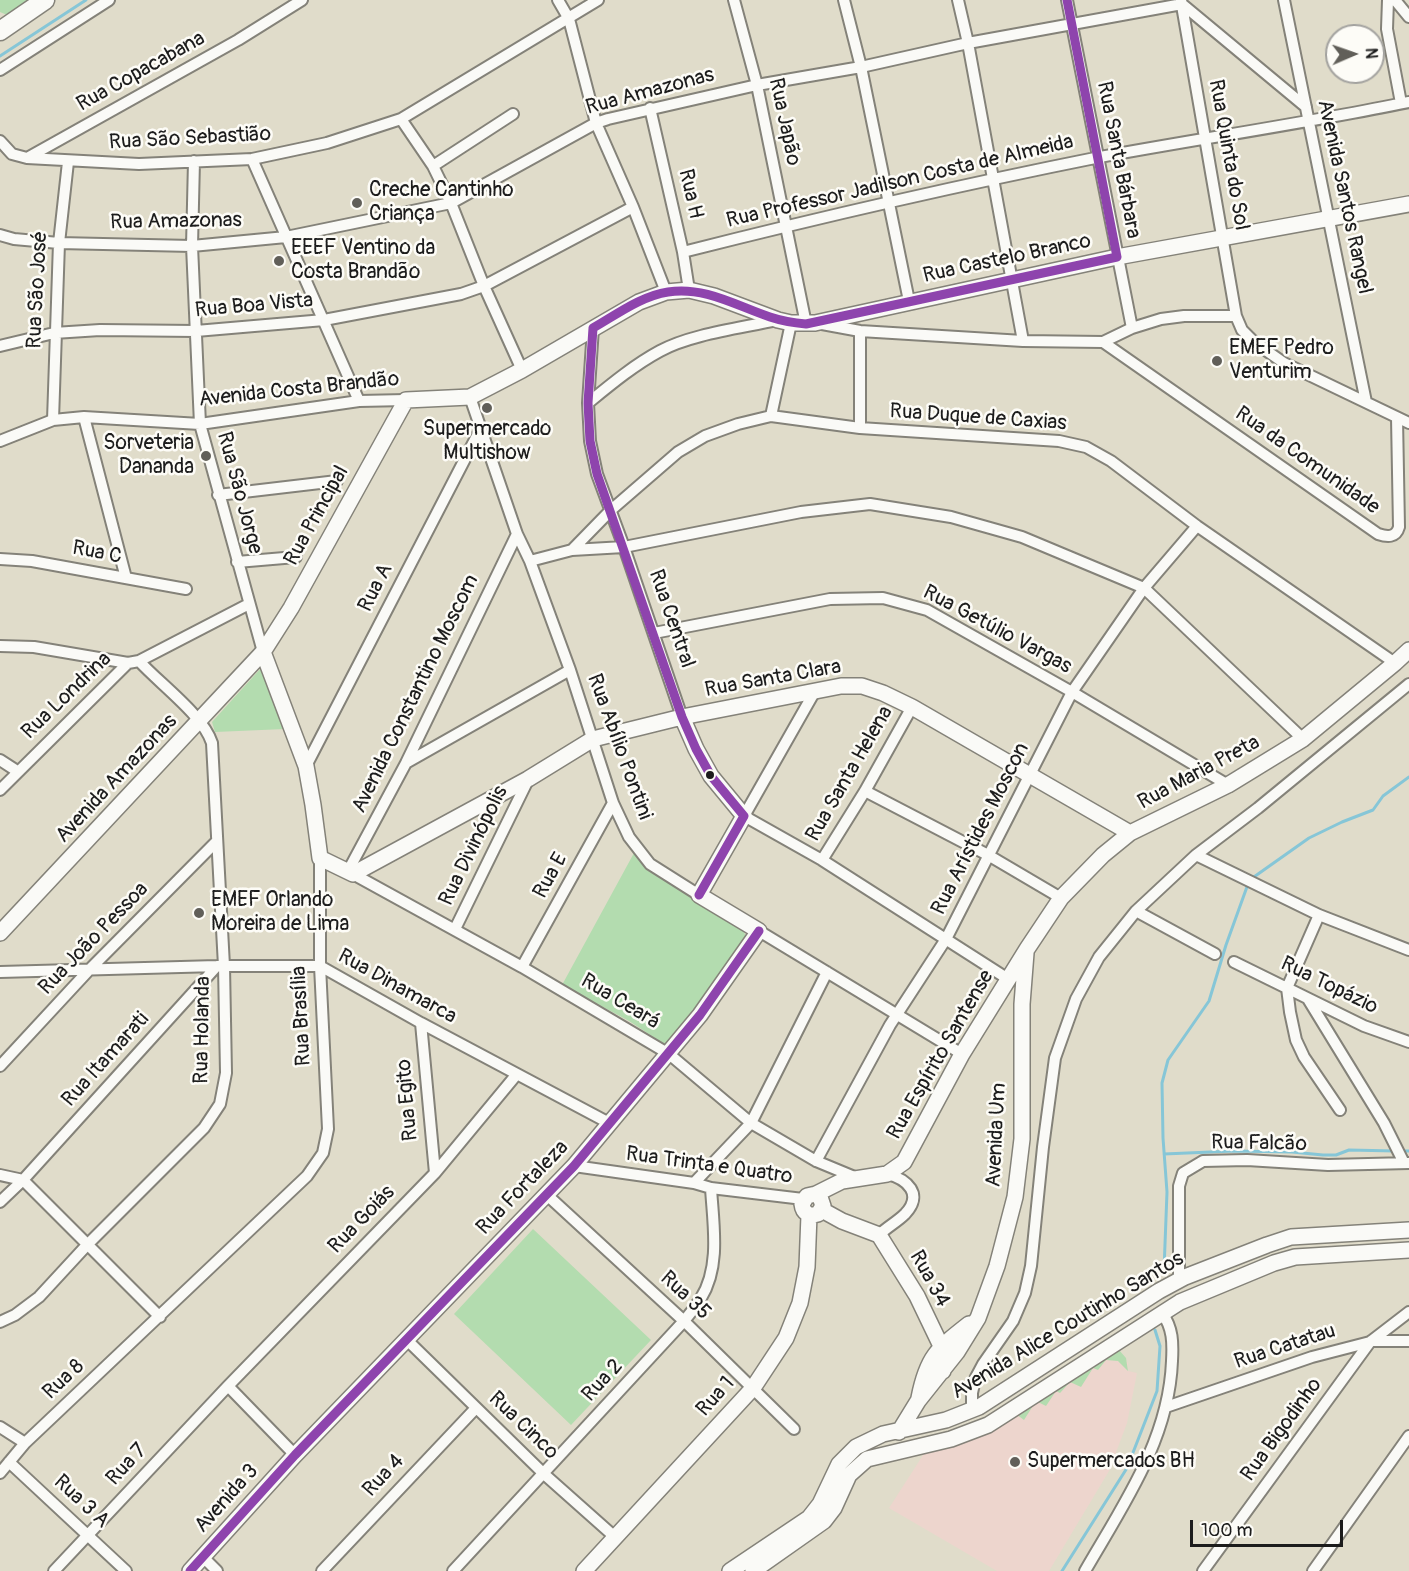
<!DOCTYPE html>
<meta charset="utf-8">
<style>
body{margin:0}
#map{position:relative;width:1409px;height:1571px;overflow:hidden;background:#e0dcca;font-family:Pangolin,sans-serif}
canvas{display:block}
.north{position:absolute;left:1325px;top:24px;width:60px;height:60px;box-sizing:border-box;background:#fdfcf7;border:2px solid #a3a29f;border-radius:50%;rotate:88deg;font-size:16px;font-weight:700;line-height:24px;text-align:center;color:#1c1c1c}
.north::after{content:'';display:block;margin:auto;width:21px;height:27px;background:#615f59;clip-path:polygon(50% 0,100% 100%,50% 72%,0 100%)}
.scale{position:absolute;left:1190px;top:1520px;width:153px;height:27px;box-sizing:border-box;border:3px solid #1c1c1c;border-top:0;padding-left:8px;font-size:18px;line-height:21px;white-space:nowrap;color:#1c1c1c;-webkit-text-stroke:4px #fdfcf7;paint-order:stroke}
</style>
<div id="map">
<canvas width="1409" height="1571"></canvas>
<div class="north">N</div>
<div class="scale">100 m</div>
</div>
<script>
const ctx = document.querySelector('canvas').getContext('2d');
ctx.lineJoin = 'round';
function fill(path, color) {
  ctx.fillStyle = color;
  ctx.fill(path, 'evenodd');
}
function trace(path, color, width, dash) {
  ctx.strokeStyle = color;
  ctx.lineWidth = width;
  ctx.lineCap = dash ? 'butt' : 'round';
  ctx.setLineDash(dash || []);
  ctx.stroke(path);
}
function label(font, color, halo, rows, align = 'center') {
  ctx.font = font + ' Pangolin,sans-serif';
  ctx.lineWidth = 5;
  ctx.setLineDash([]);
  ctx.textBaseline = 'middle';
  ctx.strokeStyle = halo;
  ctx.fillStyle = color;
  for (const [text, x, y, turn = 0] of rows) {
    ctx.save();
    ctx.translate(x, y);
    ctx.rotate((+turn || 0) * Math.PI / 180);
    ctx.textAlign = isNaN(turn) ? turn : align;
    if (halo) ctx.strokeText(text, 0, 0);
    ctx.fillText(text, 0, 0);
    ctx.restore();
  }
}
fill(new Path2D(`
 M1116,1350l12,13v8l9,2 -10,50 -18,48 -60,100h-52l-108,-63 38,-59z`), '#edd5cd');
fill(new Path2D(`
 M0,0h33l-26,15 -7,-3z
 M262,667l23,62 -70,3 -3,-10z
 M634,853l8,9 99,65 5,9v9l-79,99 -6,-2 -32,-21 -67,-36z
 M533,1229l118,111 -80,85 -117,-111z
 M1116,1350h3l7,8 2,13 -10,-10 -12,-1 -8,10 -5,-2 -12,19 -11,-5 -10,11 -4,-2 -10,15 -10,-5 -12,19 -8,-6z`), '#b3dcaf');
trace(new Path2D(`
 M0,56l86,-56
 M1251,879l58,-41 33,-16 31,-12 10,-14 26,-19
 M1402,1151h7
 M1164,1154l70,-3 58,1 31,3h13l13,-5 46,1
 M1164,1270l3,-78 -4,-54 -1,-55 6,-23 41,-59 17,-56 22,-61
 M1062,1571l65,-103 30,-77 3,-45 -5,-16`), '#86c6d7', 3);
const street = new Path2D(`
 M558,0l11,19 27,104 37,84 33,85
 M734,0l23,85 49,239
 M844,0l17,67 48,234
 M958,0l10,43 55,298
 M1067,0l65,328
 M1181,0l55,316 6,14 12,12 30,21 125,60
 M1284,0l82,402
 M1388,0l-1,29 14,74
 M1395,0l14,17
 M0,70l109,-70
 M650,108l33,144 6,38
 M401,119l32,47 18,37 33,83 38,84
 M0,141l12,13 15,4 211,-118 64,-40
 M27,158l112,6 113,-5 75,-16 74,-24 197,-119
 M252,159l107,242
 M194,161l-2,85 8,178 63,228
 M433,166l80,-52
 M0,235l14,4 45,4 133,3 94,-9 165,-34 145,-80 12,-4 149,-34 104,-18 107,-24 214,-39 124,103
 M683,252c138,-35 277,-67 417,-95 103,-19 207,-34 309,-55
 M822,324l38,7 163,10 80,1 29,-14 29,-9 23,-3h52
 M593,328l-5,75 2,38 7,33 27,73 58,170
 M1103,342l275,192c9,3 18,4 21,-7l-2,-109
 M0,346l54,-13 46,-3 96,1 128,-11 137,-26 23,-8 149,-79
 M470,397l47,137 13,27 40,109 43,133 16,34 21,27 49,31
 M588,403c22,-18 46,-38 72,-52 31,-17 82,-23 117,-31
 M771,416l20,-93
 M84,417l42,161
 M53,420l6,-177 9,-81
 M860,428v-97
 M0,441l53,-21 31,-3 116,7 159,-23 47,-1
 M218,495l119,-14
 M572,550l39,-40 67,-58 27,-16 33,-12 33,-8 89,12 199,13 27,6 25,14 86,65 198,137
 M0,559l32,2 154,28
 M530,561l42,-11 52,-3 177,-35 69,-8 81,13 71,20 122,51 159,151
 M237,562l59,-5
 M654,633l176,-34 53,-1 44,12 145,82 156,93
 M0,646l34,1 94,16 11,-2 110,-57
 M815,691l-71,125 78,44 186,119
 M0,760l17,11
 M406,763l164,-93
 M306,766l175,-338
 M0,790l128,-127
 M865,791l123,64 73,43
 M1196,855l123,60 90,35
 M822,860l43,-69 47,-84
 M348,871l58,-108 111,-229
 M353,874l169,93 147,87 82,69 65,38 41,17
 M1136,911l79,43
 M1319,915l-32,73 3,24 6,28 8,17 36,53
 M455,929l73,-149
 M759,931l203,123
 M1234,962l130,64 45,16
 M522,967l91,-164
 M0,972l217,-6h103l101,57 190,101
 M1308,999l76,124 20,40
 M421,1023l14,150
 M0,1066l89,-96 128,-129
 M816,1161l74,-136 56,-86 126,-247 72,-104 53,-62
 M574,1166l120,17 17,5 92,11
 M0,1175l23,5 137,137
 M694,1183l57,-60 76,-151
 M547,1195l137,126 110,108
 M0,1202l23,-22 194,-214
 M879,1235c8,-8 18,-13 26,-21 19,-20 2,-35 -18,-40
 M1179,1280v-94l4,-13 20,-12 44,-1 81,5 81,-2
 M0,1322l15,-7 24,-18 48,-52 117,-117 16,-24 6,-31 -2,-107 -12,-223c-9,-28 -52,-59 -73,-82
 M407,1340l137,134 72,64
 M1371,1341h38
 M228,1386l67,69
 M1166,1407l146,-50 58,-15 39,-30
 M972,1410v-17l3,-14 8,-15 30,-43 12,-28 6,-27 12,-119 12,-89 21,-59 23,-42 37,-46 60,-56 62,-47 151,-124
 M0,1427l25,16
 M9,1462l117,109
 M0,1473l25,-30 282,-267 16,-23 5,-24 -8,-163v-108
 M203,1557l14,14
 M54,1571l174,-185 207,-213 82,-99
 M322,1571l154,-163
 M453,1571l231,-250c6,-7 12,-15 17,-23 20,-32 12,-75 10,-110
 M1085,1571c38,-66 84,-131 87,-210 1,-18 1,-33 -10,-48
 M1203,1571l167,-229
 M1313,1571l96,-135`);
const secondary = new Path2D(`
 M263,652l43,114 7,39 7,53 33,16 175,-95 65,-40 89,-22 159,-31h21l21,7 29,14 218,126
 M0,933l263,-281 28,-44 115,-208 64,-3 52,-27 117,-68 27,-10 23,-2 25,6 64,24 13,3h24l302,-66 292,-53
 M816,1194l4,3 3,9 -5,8c-9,3 -15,-1 -16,-10l5,-8 9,-2 26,-13 45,-7 17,-12 58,-108 65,-105 34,-51 42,-43 27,-22 98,-48 75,-46 92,-76 14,-13
 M822,1210l20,11 37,14 38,61 24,50 3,10 -1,15
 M919,1398c8,-41 18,-49 50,-74
 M899,1432l19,-31 39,-49 21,-34 19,-52 18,-69 7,-58v-135l4,-51
 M190,1571l105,-116 279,-289 126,-151 59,-84 -60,-36 45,-79 -33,-40 -15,-27 -14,-32
 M584,1571l169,-183 33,-50 14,-35 7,-36 2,-52
 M730,1571l79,-53 11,-14 19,-40 17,-17 27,-13 63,-14 33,-13 180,-116 26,-14 82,-32 24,-8 118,-7
 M753,1571l71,-50 10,-13 15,-33 18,-16 84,-20 37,-14 192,-123 94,-39 21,-6 114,-7`);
const primary = new Path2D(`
 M0,31l45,-31`);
trace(street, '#848279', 14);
trace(secondary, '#848279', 18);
trace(primary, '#848279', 21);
trace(street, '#fafaf7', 10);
trace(secondary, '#fafaf7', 15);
trace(primary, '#fafaf7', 18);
trace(new Path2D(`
 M1067,0l50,257
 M593,328c23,-13 48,-32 75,-36 36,-6 69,14 102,25 12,4 24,6 36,7l311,-67
 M593,328l-5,75 2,38 7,33 85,243 14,32 15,27 33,40
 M699,895l45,-79
 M190,1571l105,-116 279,-289 126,-151 59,-84`), '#8e44ad', 9);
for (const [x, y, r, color] of [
 [357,203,6,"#615f59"],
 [279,261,6,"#615f59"],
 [1217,361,6,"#615f59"],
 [487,408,6,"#615f59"],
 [206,456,6,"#615f59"],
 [710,775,5,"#1c1c1c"],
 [199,913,6,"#615f59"],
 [1015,1462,6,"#615f59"]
]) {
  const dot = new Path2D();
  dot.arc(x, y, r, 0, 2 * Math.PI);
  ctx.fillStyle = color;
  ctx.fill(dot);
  trace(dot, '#fdfcf7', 2);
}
label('21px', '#1c1c1c', '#fdfcf7', [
 ["Rua Copacabana",141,72,-29],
 ["Rua Amazonas",650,92,-15],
 ["Rua Japão",784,122,78],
 ["Rua São Sebastião",190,139,-3],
 ["Rua Quinta do Sol",1228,155,80],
 ["Rua Santa Bárbara",1118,160,79],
 ["Rua Professor Jadilson Costa de Almeida",900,182,-13],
 ["Rua H",690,194,77],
 ["Avenida Santos Rangel",1344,197,78],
 ["Rua Amazonas",176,222,-1],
 ["Rua Castelo Branco",1007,259,-12],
 ["Rua São José",38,290,-87],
 ["Rua Boa Vista",254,306,-5],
 ["Avenida Costa Brandão",299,390,-6],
 ["Rua Duque de Caxias",978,418,4],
 ["Rua da Comunidade",1307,461,35],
 ["Rua São Jorge",239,493,75],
 ["Rua Principal",317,516,-61],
 ["Rua C",97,553,11],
 ["Rua A",376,588,-63],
 ["Rua Central",671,619,71],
 ["Rua Getúlio Vargas",997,630,28],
 ["Rua Santa Clara",773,679,-10],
 ["Avenida Constantino Moscom",416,694,-64],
 ["Rua Londrina",67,696,-44],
 ["Rua Abílio Pontini",619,747,70],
 ["Rua Maria Preta",1199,773,-28],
 ["Rua Santa Helena",850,774,-60],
 ["Avenida Amazonas",117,779,-47],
 ["Rua Arístides Moscon",981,829,-63],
 ["Rua Divinópolis",474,846,-64],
 ["Rua E",551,876,-61],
 ["Rua João Pessoa",94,939,-46],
 ["Rua Topázio",1329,986,26],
 ["Rua Dinamarca",397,987,29],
 ["Rua Ceará",620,1002,31],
 ["Rua Brasília",302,1016,-93],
 ["Rua Holanda",203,1030,-89],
 ["Rua Espírito Santense",941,1055,-60],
 ["Rua Itamarati",106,1060,-48],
 ["Rua Egito",408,1100,-95],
 ["Avenida Um",997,1135,-87],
 ["Rua Falcão",1259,1144,1],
 ["Rua Trinta e Quatro",709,1166,8],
 ["Rua Fortaleza",523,1188,-46],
 ["Rua Goiás",362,1220,-46],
 ["Rua 34",929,1279,61],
 ["Rua 35",685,1296,43],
 ["Avenida Alice Coutinho Santos",1068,1326,-31],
 ["Rua Catatau",1285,1347,-18],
 ["Rua 8",64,1380,-43],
 ["Rua 2",603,1381,-47],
 ["Rua 1",716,1397,-48],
 ["Rua Cinco",523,1426,44],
 ["Rua Bigodinho",1282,1430,-54],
 ["Rua 7",127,1465,-47],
 ["Rua 4",384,1476,-47],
 ["Avenida 3",227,1499,-48],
 ["Rua 3 A",81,1502,43]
]);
label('21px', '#1c1c1c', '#fdfcf7', [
 ["Creche Cantinho",369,191],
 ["Criança",369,215],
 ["EEEF Ventino da",291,249],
 ["Costa Brandão",291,273],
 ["EMEF Pedro",1229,349],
 ["Venturim",1229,373],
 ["Supermercado",487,430,"center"],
 ["Multishow",487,454,"center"],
 ["Sorveteria",194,444,"right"],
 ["Dananda",194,468,"right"],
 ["EMEF Orlando",211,901],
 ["Moreira de Lima",211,925],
 ["Supermercados BH",1027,1462]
], 'left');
</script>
